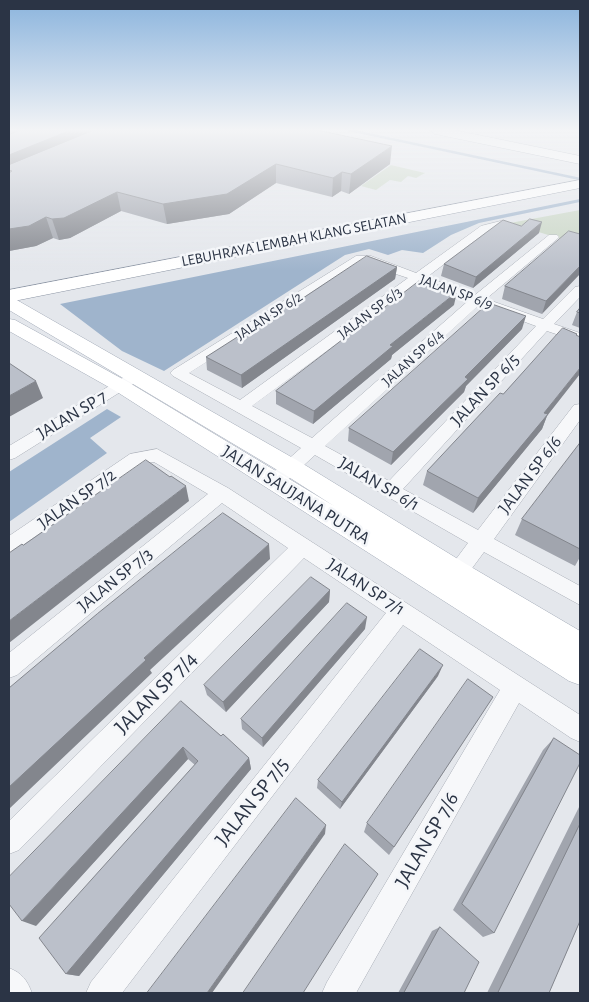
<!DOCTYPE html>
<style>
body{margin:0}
#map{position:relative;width:589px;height:1002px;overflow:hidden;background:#e4e7ec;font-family:"Alegreya Sans",sans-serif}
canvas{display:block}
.frame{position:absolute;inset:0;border:10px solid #2b3445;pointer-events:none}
</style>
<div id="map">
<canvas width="589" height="1002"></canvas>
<div class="frame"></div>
</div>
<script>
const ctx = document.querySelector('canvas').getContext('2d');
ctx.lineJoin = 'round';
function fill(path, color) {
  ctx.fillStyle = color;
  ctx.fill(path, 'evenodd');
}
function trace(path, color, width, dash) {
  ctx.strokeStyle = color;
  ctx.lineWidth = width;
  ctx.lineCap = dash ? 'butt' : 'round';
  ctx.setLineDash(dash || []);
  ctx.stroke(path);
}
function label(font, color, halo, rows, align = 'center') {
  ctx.font = font + ' "Alegreya Sans",sans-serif';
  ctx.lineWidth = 5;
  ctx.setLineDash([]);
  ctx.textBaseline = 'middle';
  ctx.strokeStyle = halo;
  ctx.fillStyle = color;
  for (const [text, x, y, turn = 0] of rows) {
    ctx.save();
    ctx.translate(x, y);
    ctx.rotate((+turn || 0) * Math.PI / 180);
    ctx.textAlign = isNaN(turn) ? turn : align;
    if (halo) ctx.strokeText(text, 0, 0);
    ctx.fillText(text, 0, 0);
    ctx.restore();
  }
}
fill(new Path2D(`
 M391,165l34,8 -9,5 -8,-2 -7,6 -11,-2 -14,10 -15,-4z
 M580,210v35l-70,-22z`), '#c9d6c5');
fill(new Path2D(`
 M580,199v3l-101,21 -28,12 -28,18 -21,-3 -14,5 -19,-6 -24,6 -181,116 -42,-20 -62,-47z
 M107,409l14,8 -31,21 17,15 -98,69v-50z`), '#9fb4cc');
trace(new Path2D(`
 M349,130l231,49`), '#9fb4cc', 2.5);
const minor = new Path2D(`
 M501,221l4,1 2,2 -2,2 -16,4 -62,47 48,18 74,-60h8l2,2 -2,2 -71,60 57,20 32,-32 5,-1v11l-26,27 26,9v9l-33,-11 -144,158 75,41 96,-125 6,-1v16l-86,119 86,47v19l-96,-53 -28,38 -7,3 -7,-3 -4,-6 4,-6 26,-35 -153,-88 -34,31 -6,2 -6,-2 -3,-5 3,-5 32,-28 -128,-72 -3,-3 3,-3 183,-114h15l45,17 65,-47zM363,263l45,15 -168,122 -51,-27zM419,283l49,18 -156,137 -60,-32zM479,305l57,21 -147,155 -64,-35z
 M136,371l5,2 3,3 -3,3 -126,79 -6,2v-14l122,-73z
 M157,449l71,39 352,227v27l-9,-4 -52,-35 -163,290h-34l5,-11 173,-292 -97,-65 -281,368h-36l5,-11 295,-369 -82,-55 -285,292 -10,4v-33l279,-273 -66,-45 -205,172 -8,3v-25l199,-159 -54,-32 -13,2 -125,88 -7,2v-18l121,-82z
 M9,968c13,5 18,12 23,25h-23z`);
const major = new Path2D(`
 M9,298l6,1 285,163 166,102 114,67v54l-11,-4 -455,-291 -105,-59v-12l6,1 113,62 206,124 -50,-32 -275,-164z`);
const highway = new Path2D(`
 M429,130h25l126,26v8l-145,-30z
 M580,180v8l-571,114v-12z`);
trace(minor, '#a9aeb7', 1);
trace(major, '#a3abb8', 1);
trace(highway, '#8b94a3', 1);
fill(minor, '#f7f8fa');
fill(major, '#fff');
fill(highway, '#fff');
fill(new Path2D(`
 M9,130l381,34 -41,30 -8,-3 -9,6 -56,-14 -47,31 -62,10 -46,-13 -51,27 -11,2 -6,-2 -17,8 -27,5z
 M539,233l-66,55 -32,-12 3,-12z
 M580,234l-38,80 -40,-15 3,-13z
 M397,267l-2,12 -153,109 -35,-18 -1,-13 86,-52z
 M454,305l-62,50 -1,4 -78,65 -37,-20v-13z
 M580,308v20l-8,-3 5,-13z
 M522,329l-56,57 -2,6 -73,73 -43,-24 1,-13z
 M577,336l-35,93 -69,84 -50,-28 4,-14 76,-77z
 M580,443v114l-5,9 -60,-31 7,-16z
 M330,590l-1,12 -103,110 -19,-17 -3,-10z
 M365,629l-102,118 -21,-18 -1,-10z
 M438,676l-98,133 -23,-21 1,-8z
 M493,697l-104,158 -25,-23 3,-9z
 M181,701l40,35 28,22 2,11 -172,207 -13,-2 129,-209 -7,-6 -152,167z
 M554,738l-60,195 -11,4 -30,-27 90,-160z
 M580,805v116l-31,72h-62z
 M440,927l24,66h-66l34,-62z`), '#a1a5ae');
fill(new Path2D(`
 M9,130h39l-39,15z
 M71,130h47l-106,41 -3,-1v-15z
 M392,146l-2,18 -41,30 2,-20z
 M276,164v19l-47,31 -62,10 -4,-20z
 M342,172l-1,19 -9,6 1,-19z
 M117,192l4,19 -51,27 -11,2 -7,-21z
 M46,217l7,21 -17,8 -27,5v-22z
 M542,222l-3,11 -66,55 3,-11z
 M580,266v8l-38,40 4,-13z
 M397,267l-2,12 -153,109 -1,-13z
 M457,292l-3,13 -62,50 -1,4 -78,65 1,-13 76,-66z
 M526,316l-4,13 -56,57 -2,6 -73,73 2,-13 72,-75z
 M580,368v6l-33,42 -5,13 -69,84 5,-15 66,-85z
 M36,381l7,17 -34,19v-21z
 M186,486l3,15 -180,142v-22z
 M269,544l1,15 -120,111 2,3 -143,136v-22l135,-129z
 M330,590l-1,12 -103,110 -3,-10z
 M367,617l-2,12 -102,118 -1,-9z
 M443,665l-5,11 -98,133 2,-7z
 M183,747l5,12 -152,167 -14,-5z
 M249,758l2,11 -172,207 -13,-2z
 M326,825l-1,9 -113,159h-5z`), '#83868d');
const building = new Path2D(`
 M20,130h51l-62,25v-20z
 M94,130h223l75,16 -41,28 -9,-2 -9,6 -57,-14 -49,30 -64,10 -46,-12 -53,26 -12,1 -6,-2 -17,9 -20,3v-56l3,-2 -3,-1v-5z
 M530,219l12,3 -66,55 -32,-13 59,-44 18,6z
 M569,231l11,3v32l-34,35 -41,-15z
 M367,256l30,11 -156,108 -35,-18 83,-53 3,1z
 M422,279l35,13 -67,53 3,1 -79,65 -38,-20z
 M489,303l37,13 -61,61 3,2 -75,73 -44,-24z
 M580,308v5l-3,-1z
 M563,328l14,6 -1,1 4,2v31l-36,45 4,1 -70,84 -51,-27 73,-78 3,1z
 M9,363l27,18 -27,15z
 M580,443v106l-58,-30z
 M146,460l24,17 1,-1 15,10 -177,135v-68l13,-9 1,1z
 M223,513l46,31 -125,114 2,2 -137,127v-99l88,-74z
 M311,577l19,13 -107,112 -19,-17z
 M347,603l20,14 -105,121 -21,-19z
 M420,649l23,16 -101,137 -24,-22z
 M468,679l25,18 -99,150 -27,-24z
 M181,701l40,35 2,-2 26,24 -183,216 -27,-36 159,-177 -15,-14 -161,174 -13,-17v-27z
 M554,738l26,17v8l-86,170 -32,-29z
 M296,798l30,27 -119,168h-60z
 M580,824v97l-31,72h-51z
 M345,844l33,30 -75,119h-60z
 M440,927l39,35 -15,31h-60z`);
fill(building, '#bbc0ca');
trace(building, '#83868d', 1);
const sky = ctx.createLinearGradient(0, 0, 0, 271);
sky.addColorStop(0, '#8bb4dd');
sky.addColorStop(0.48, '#f3f4f6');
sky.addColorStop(1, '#f3f4f600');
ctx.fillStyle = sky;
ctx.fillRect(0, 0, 589, 271);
label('15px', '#2b3445', '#f4f6f9', [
 ["LEBUHRAYA LEMBAH KLANG SELATAN",294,240,-11],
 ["JALAN SP 6/9",456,292,20],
 ["JALAN SP 6/3",370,313,-37],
 ["JALAN SP 6/2",269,316,-33],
 ["JALAN SP 6/4",413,358,-42]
]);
label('18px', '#2b3445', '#f4f6f9', [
 ["JALAN SP 6/5",485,390,-47],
 ["JALAN SP 7",72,415,-31],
 ["JALAN SP 6/6",530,475,-53],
 ["JALAN SP 6/1",379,484,30],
 ["JALAN SAUJANA PUTRA",296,495,32],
 ["JALAN SP 7/2",77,499,-35],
 ["JALAN SP 7/3",115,580,-39],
 ["JALAN SP 7/1",366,587,33]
]);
label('21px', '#2b3445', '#f4f6f9', [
 ["JALAN SP 7/4",156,693,-45],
 ["JALAN SP 7/5",252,802,-52],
 ["JALAN SP 7/6",427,840,-60]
]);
</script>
